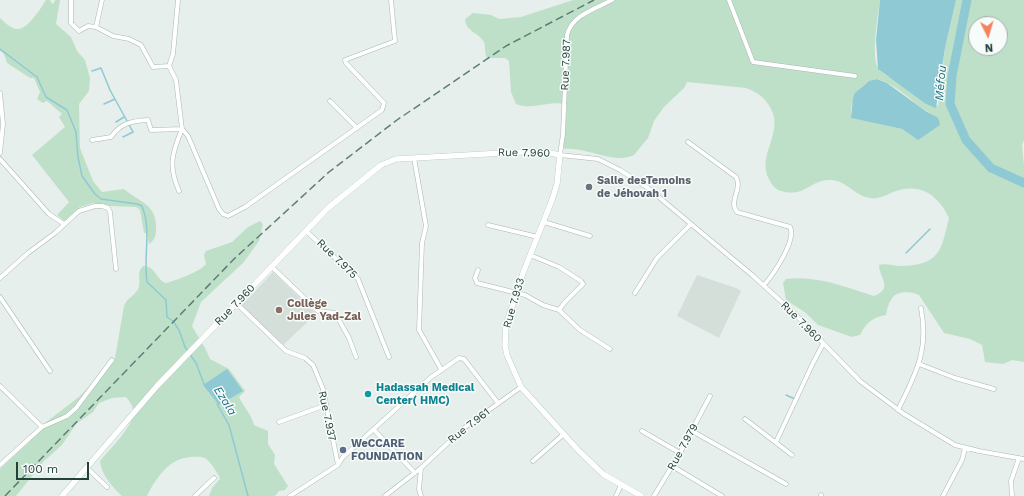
<!DOCTYPE html>
<meta charset="utf-8">
<style>
body{margin:0}
#map{position:relative;width:1024px;height:496px;overflow:hidden;background:#e6efeb;font-family:"Work Sans",sans-serif}
canvas{display:block}
.north{position:absolute;left:968px;top:16px;width:40px;height:40px;box-sizing:border-box;background:#f7fbf9;border:1px solid #a3b1ad;border-radius:50%;rotate:175deg;font-size:11px;font-weight:700;line-height:16px;text-align:center;color:#24423a}
.north::after{content:'';display:block;margin:auto;width:14px;height:18px;background:#f4845f;clip-path:polygon(50% 0,100% 100%,50% 72%,0 100%)}
.scale{position:absolute;left:16px;top:462px;width:73px;height:18px;box-sizing:border-box;border:2px solid #24423a;border-top:0;padding-left:5px;font-size:12px;line-height:14px;white-space:nowrap;color:#24423a;-webkit-text-stroke:3px #f7fbf9;paint-order:stroke}
</style>
<div id="map">
<canvas width="1024" height="496"></canvas>
<div class="north">N</div>
<div class="scale">100 m</div>
</div>
<script>
const ctx = document.querySelector('canvas').getContext('2d');
ctx.lineJoin = 'round';
function fill(path, color) {
  ctx.fillStyle = color;
  ctx.fill(path, 'evenodd');
}
function trace(path, color, width, dash) {
  ctx.strokeStyle = color;
  ctx.lineWidth = width;
  ctx.lineCap = dash ? 'butt' : 'round';
  ctx.setLineDash(dash || []);
  ctx.stroke(path);
}
function label(font, color, halo, rows, align = 'center') {
  ctx.font = font + ' "Work Sans",sans-serif';
  ctx.lineWidth = 3;
  ctx.setLineDash([]);
  ctx.textBaseline = 'middle';
  ctx.strokeStyle = halo;
  ctx.fillStyle = color;
  for (const [text, x, y, turn = 0] of rows) {
    ctx.save();
    ctx.translate(x, y);
    ctx.rotate((+turn || 0) * Math.PI / 180);
    ctx.textAlign = isNaN(turn) ? turn : align;
    if (halo) ctx.strokeText(text, 0, 0);
    ctx.fillText(text, 0, 0);
    ctx.restore();
  }
}
fill(new Path2D(`
 M273,272l43,42 -33,31 -42,-39z
 M697,275l39,13 5,3 -22,47 -42,-22z`), '#d4dfda');
fill(new Path2D(`
 M46,0h4l2,4 2,-1 1,-3h5l-4,24 15,13 6,14 8,9 5,18 -1,13 -10,13 1,44 13,33 9,11 22,-3c15,13 33,15 32,39 0,7 -1,12 -7,16l-2,-11h-3l-4,-23 -4,-3 -26,-1 -17,-3 -13,4 -16,14 -7,-6 12,-13 -37,-47 33,-28 -6,-10 3,-3 -15,-13 -4,2 -6,-4 3,-7 -6,-14h-4l-23,-15 -3,-9 -4,-4v-32c4,4 11,10 16,11 11,2 25,-21 30,-29z
 M573,0h307c-2,14 -9,56 -2,68 6,8 18,12 26,18 12,9 18,17 34,20l7,-58 11,-48h68v140l-2,5 2,20v197l-12,-2 -9,4 -18,-2 -3,-17 -12,-6 -26,-6 -25,-38c-7,-4 -24,-5 -28,5 -3,4 -4,10 -5,15 -14,3 -19,7 -26,20l-8,2 -34,-12 -12,-12 -20,-13 -3,-17 3,-4c31,-4 59,8 88,17 20,-8 5,-18 5,-31 7,-2 14,1 22,1 39,-1 40,-15 48,-48 -11,-23 -28,-35 -53,-27 -8,3 -18,9 -26,7 -15,-2 -25,-19 -41,-18 -19,0 -24,18 -48,11 -5,-1 -9,-6 -11,-10 -16,-26 18,-50 -2,-77 -6,-9 -12,-12 -22,-16l-59,-6 -3,6 -20,19 -10,14 -6,17 -14,17c-21,10 -46,-8 -69,-6l-3,-5 3,-9 2,-30c-16,-6 -34,6 -51,-1l-5,-12 -2,-31 -4,-3h-18c-3,-5 -1,-11 -3,-16 -6,-10 -18,-10 -19,-23l8,-6 18,2 8,4 22,-2zM976,24h24v24h-24zM877,79c23,6 38,28 60,38l-20,22 -15,-10 -50,-11c-4,-17 8,-36 25,-39z
 M260,221l3,3 -4,17 -16,22 -42,39 -9,24 13,22 5,11 19,10 16,22 -6,6c4,9 13,18 15,28l14,6v13l7,11 -1,9 14,22 -3,4 -6,1 -4,5h-66l3,-8 8,-9 -1,-3c-3,-5 -8,-14 -13,-17 -4,-3 -10,-2 -15,-2 -22,1 -35,21 -44,39h-25c-10,-9 -21,-22 -22,-35 9,-11 35,-36 33,-50 0,-6 -4,-10 -7,-14l-14,1 -13,5 -6,9 -17,12 -14,21 -18,16 -28,35h-16v-27l28,-26 17,-20 35,-27 35,-38 9,-52c4,-10 12,-10 15,-19 2,-9 -3,-14 4,-21 13,0 13,14 23,17 10,-3 34,-11 40,-19l-2,-9 2,-4 26,-9 16,-15z`), '#bfe0c8');
fill(new Path2D(`
 M880,0h76l-11,48 -9,60 -10,-4 -48,-35 -2,-29z
 M877,79l10,4 40,29 10,5 2,3 1,5 -22,15 -16,-11 -51,-11 2,-20 2,-5 14,-12z
 M227,369l16,22 -24,14 -16,-20z`), '#8ec9d4');
trace(new Path2D(`
 M0,49l37,28 9,20 21,13 9,22 2,25 4,19 13,18 6,5 36,5 5,2c10,25 1,51 5,76l19,18 1,17 6,4 6,9 6,17 11,16 8,21
 M92,71l9,-3 9,22 23,42 -10,5
 M104,104l11,-5
 M116,122l8,-5
 M906,253l24,-24
 M786,395l9,4
 M217,404l12,21 19,71`), '#8ec9d4', 1.5);
trace(new Path2D(`
 M967,0l-15,76 -2,28 16,36 25,28 33,15`), '#8ec9d4', 9);
const street = new Path2D(`
 M71,0v23l8,8 9,-5 8,1
 M102,0l-6,27 17,9 16,3 12,6 12,22 16,-1
 M178,0l-5,54 -4,12 7,14 6,49 6,7 31,73 4,5 5,2 17,-9 137,-97 2,-7 -38,-40 -1,-3 50,-19 -4,-41
 M612,0c-17,9 -40,15 -45,35l-4,99 -3,21 38,4 22,11 28,18 104,87 42,38 66,68 44,33 51,31 24,6 45,8
 M729,0l24,62 102,14
 M0,93l3,31 -3,29
 M330,101l27,27
 M92,140l19,-3c10,-14 20,-16 37,-17l3,10 31,-1c-10,24 -14,37 -3,62
 M688,142l48,35c7,12 -8,24 1,35l53,15c7,13 -17,48 -26,58
 M414,158l12,68 -4,17 -3,87 22,39
 M0,159l49,55 15,10
 M544,222l46,14
 M488,225l50,12
 M306,231l52,48 31,78
 M530,255l29,12 22,14 2,3 -18,18 -6,8
 M272,267l46,44 17,2 14,25 7,19
 M478,270l-3,8 2,5 48,12 18,10 16,5 21,20 30,19
 M0,278l28,-25 27,-20 24,-22 16,-5h7l6,2 2,4 6,57
 M635,293l22,-35 34,-34
 M0,297l50,74
 M236,303l50,48 19,7 8,7 10,24 15,76 5,-8 87,-79 29,-20 5,1 34,44
 M919,364l36,14 39,11
 M0,386l42,41
 M898,410c18,-37 31,-59 23,-102
 M745,419l47,36
 M279,422l47,-17
 M374,430l41,43
 M642,431l38,22
 M692,431l94,53
 M776,442l37,-79 10,-19
 M533,461l31,-27
 M0,465l42,-38 25,-11 9,-8 36,-48
 M672,466l50,30
 M86,467l21,20
 M421,468l-2,21 2,7
 M195,496l19,-18
 M290,496l48,-31
 M385,496l36,-28 43,-40 57,-41
 M616,496l5,-11
 M654,496l26,-43 30,-57
 M821,496v-1
 M943,496l19,-36 3,-12
 M1012,496l-1,-15 8,-23`);
const secondary = new Path2D(`
 M62,496l95,-110 171,-178 53,-43 15,-6 144,-8 20,4 -3,29 -5,16 -29,73 -17,52 -1,20 2,10 14,32 58,64 24,23 38,22`);
trace(street, '#a8b8b2', 5);
trace(secondary, '#a4bbb3', 6);
trace(street, '#fff', 4);
trace(secondary, '#fff', 5.5);
trace(new Path2D(`
 M5,496l229,-237 95,-87 68,-52 109,-74 88,-46`), '#5f7d75', 1.5, [8, 4]);
for (const [x, y, r, color] of [
 [589,187,4,"#6b7280"],
 [279,310,4,"#8d6e63"],
 [368,394,4,"#0f9aa8"],
 [343,450,4,"#5c6f8a"]
]) {
  const dot = new Path2D();
  dot.arc(x, y, r, 0, 2 * Math.PI);
  ctx.fillStyle = color;
  ctx.fill(dot);
  trace(dot, '#f7fbf9', 1.5);
}
label('11px', '#24423a', '#f7fbf9', [
 ["Rue 7.987",566,65,-88],
 ["Rue 7.960",524,153,1],
 ["Rue 7.975",337,259,44],
 ["Rue 7.933",514,303,-74],
 ["Rue 7.960",235,305,-46],
 ["Rue 7.960",801,322,45],
 ["Rue 7.937",327,416,78],
 ["Rue 7.961",469,426,-38],
 ["Rue 7.979",683,447,-61]
]);
label('bold 11px', '#5b616d', '#f7fbf9', [
 ["Salle desTemoins",597,181],
 ["de Jéhovah 1",597,194]
], 'left');
label('bold 11px', '#785e54', '#f7fbf9', [
 ["Collège",287,304],
 ["Jules Yad-Zal",287,317]
], 'left');
label('bold 11px', '#0d838f', '#f7fbf9', [
 ["Hadassah Medical",376,388],
 ["Center( HMC)",376,401]
], 'left');
label('bold 11px', '#4e5e75', '#f7fbf9', [
 ["WeCCARE",351,444],
 ["FOUNDATION",351,457]
], 'left');
label('italic 12px', '#1c6f80', '#f7fbf9', [
 ["Méfou",941,83,-85],
 ["Ezala",225,401,58]
]);
</script>
